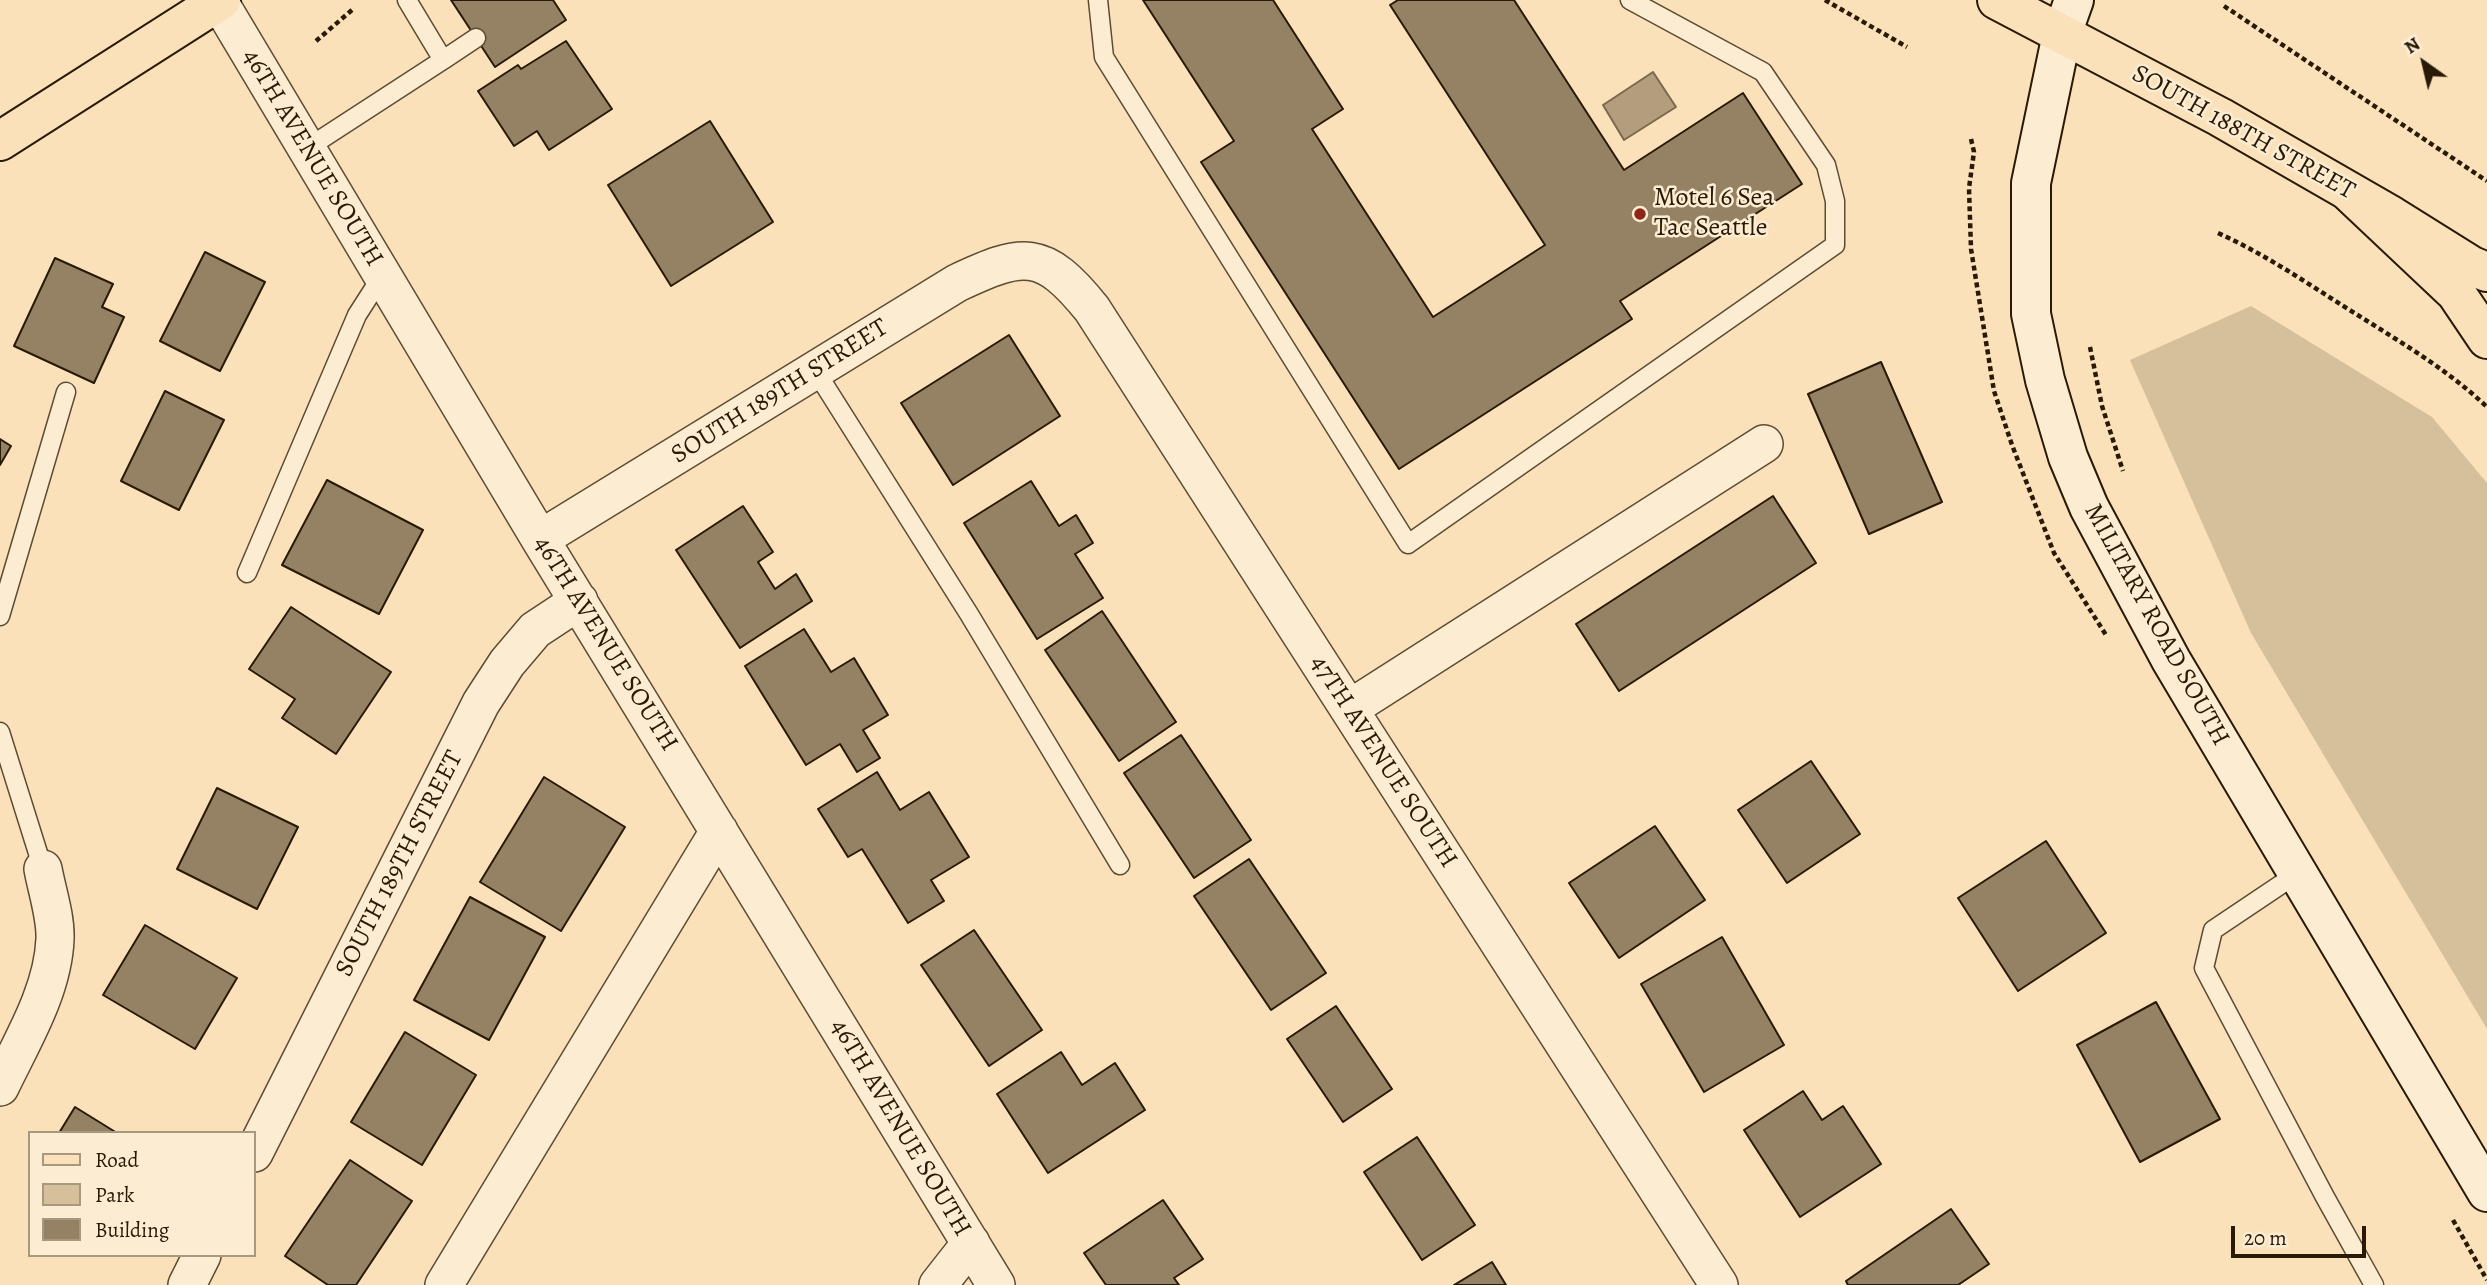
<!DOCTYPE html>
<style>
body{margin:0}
#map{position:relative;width:2487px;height:1285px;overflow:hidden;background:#fae1ba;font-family:Alegreya,serif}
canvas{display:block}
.legend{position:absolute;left:28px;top:1131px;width:228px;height:126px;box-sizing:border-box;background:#fcecd2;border:2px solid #a79880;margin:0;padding:9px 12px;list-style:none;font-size:21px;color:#281a06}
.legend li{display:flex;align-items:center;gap:14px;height:35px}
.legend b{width:35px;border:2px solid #a79880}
.north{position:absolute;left:2389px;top:28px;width:70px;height:70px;-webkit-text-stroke:5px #fcecd2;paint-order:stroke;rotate:326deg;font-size:19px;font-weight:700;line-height:28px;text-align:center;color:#281a06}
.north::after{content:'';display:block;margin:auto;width:24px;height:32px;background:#281a06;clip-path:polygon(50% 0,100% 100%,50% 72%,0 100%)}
.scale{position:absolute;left:2231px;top:1226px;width:135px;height:32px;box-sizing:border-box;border:4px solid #281a06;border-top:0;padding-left:9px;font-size:21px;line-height:24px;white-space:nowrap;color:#281a06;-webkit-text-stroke:5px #fcecd2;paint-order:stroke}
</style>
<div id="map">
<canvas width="2487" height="1285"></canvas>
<ul class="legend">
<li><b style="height:9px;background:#fae1ba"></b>Road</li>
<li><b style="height:19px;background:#d6bf9b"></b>Park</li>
<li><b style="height:19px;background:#958164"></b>Building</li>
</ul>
<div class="north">N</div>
<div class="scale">20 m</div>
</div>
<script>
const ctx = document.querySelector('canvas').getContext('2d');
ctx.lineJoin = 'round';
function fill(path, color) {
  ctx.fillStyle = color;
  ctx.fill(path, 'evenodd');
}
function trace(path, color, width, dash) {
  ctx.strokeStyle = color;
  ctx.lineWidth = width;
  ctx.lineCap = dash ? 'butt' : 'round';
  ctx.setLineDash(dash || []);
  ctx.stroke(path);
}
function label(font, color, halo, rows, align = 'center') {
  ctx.font = font + ' Alegreya,serif';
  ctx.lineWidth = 5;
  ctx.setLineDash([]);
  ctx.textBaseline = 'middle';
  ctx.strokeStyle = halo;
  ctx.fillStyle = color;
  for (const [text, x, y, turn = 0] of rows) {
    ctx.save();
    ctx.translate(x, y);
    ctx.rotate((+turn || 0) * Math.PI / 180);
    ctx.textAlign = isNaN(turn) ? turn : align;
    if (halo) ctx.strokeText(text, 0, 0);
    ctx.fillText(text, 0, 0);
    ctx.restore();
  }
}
fill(new Path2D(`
 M2251,306l181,111 55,66v546l-236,-396 -121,-273z`), '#d6bf9b');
const water = new Path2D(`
 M1653,72l23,35 -52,33 -21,-35z`);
fill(water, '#b39d7d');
trace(water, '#7b694d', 2);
const building = new Path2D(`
 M451,0h102l13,20 -71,47z
 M1143,0h130l70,109 -31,20 121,188 112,-72 -155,-240 8,-5h116l110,170 119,-77 59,91 -182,117 12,18 -233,150 -198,-307 33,-21z
 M566,41l46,68 -63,41 -12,-19 -23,15 -36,-55 40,-26 3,4z
 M710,121l63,101 -102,64 -63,-101z
 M205,252l60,30 -45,89 -60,-30z
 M55,258l58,26 -11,23 22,10 -30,66 -80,-37z
 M1009,335l51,81 -107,69 -52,-82z
 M1881,362l61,140 -73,32 -61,-140z
 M165,391l59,29 -45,90 -58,-29z
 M0,439l11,7 -11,19z
 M327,480l96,50 -44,84 -97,-49z
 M1031,481l28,45 17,-11 17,28 -18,11 28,44 -66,41 -73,-116z
 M1773,496l43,67 -197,128 -43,-67z
 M743,506l30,46 -15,10 17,27 21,-15 16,27 -72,47 -64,-98z
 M291,607l100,65 -55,82 -54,-36 13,-19 -46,-30z
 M1102,611l74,111 -57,39 -74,-111z
 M804,629l27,43 23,-14 34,57 -25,15 17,28 -23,14 -17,-28 -34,21 -61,-99z
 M1181,735l70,105 -57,38 -70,-105z
 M1811,761l49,73 -73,49 -49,-73z
 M877,772l23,38 29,-18 40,65 -38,23 13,21 -36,22 -46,-74 -14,8 -30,-48z
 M544,777l81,50 -64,104 -81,-49z
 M217,788l81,39 -41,82 -80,-40z
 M1655,826l50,74 -86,58 -50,-75z
 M2046,841l60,92 -88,58 -60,-93z
 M1249,859l77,114 -55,37 -77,-114z
 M470,897l75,40 -56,103 -75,-40z
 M145,925l92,53 -42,71 -92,-54z
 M974,930l68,100 -53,36 -68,-101z
 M1722,937l62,108 -80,47 -63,-108z
 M2156,1002l64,117 -80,43 -63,-117z
 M1336,1006l56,83 -49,33 -56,-83z
 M405,1032l71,43 -54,90 -71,-43z
 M1061,1052l21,33 33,-22 30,47 -97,63 -51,-79z
 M1803,1091l19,29 21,-14 38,58 -81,53 -56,-87z
 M75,1107l42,26h-58z
 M1417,1137l58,88 -53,35 -58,-88z
 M350,1160l62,41 -56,84h-28l-43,-29z
 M1163,1200l40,59 -29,19 5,7h-73l-22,-32z
 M1951,1209l38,55 -31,21h-110l-2,-4z
 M1492,1262l14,23h-52z`);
fill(building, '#958164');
trace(building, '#281a06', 2);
const lane = new Path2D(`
 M1098,0l6,57 304,487 427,-299v-44l-9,-36 -63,-93 -133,-72
 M443,60l33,-22
 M306,149l137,-89 -36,-60
 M815,370l154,244 151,251
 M247,573l110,-258 25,-39
 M0,616l66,-224
 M0,732l43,137
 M2298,873l-85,57 -9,38 121,229 49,88`);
const street = new Path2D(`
 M218,0l322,539 456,746
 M540,539l417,-256c66,-31 86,-35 135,26l627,976
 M1349,709l415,-265
 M0,1087c22,-46 53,-96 55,-148 1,-22 -8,-48 -12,-70
 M254,1153l227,-450 26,-40 28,-33 44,-29
 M187,1285l15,-30
 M444,1285l275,-454
 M938,1285l33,-42`);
const secondary = new Path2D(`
 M2074,0l-12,34 -31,149v131l14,66 23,77 21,50 82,153 316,532`);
const primary = new Path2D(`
 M1997,0l223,117 172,99 80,50 15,6
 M0,141l221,-141`);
const highway = new Path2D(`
 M2350,193l106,100 31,46`);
trace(lane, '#5c4c33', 21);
trace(street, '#5c4c33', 40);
trace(secondary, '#281a06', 42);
trace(primary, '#281a06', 42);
trace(highway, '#281a06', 42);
trace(new Path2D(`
 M1825,0l82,47
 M2224,6l263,175
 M316,41l36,-31
 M1971,139l3,13 -5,36 2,61 23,142 18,54 42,108 52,82
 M2218,233c49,22 93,53 138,81 46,29 92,56 131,93
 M2090,347l12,59 21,65
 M2453,1220l34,60`), '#281a06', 4.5, [5, 3.5]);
trace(lane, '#fcecd2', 18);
trace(street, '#fcecd2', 37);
trace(secondary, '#fcecd2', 38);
trace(primary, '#fae1ba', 38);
trace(highway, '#fae1ba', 38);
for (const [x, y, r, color] of [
 [1640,214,7,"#8f2418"]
]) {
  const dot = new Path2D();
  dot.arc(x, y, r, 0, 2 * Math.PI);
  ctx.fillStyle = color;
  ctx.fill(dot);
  trace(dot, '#fcecd2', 2.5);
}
label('26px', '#281a06', '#fcecd2', [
 ["SOUTH 188TH STREET",2243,133,29],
 ["46TH AVENUE SOUTH",312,158,59],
 ["SOUTH 189TH STREET",780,392,-32],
 ["MILITARY ROAD SOUTH",2156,625,61],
 ["46TH AVENUE SOUTH",605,644,58],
 ["47TH AVENUE SOUTH",1383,762,57],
 ["SOUTH 189TH STREET",400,864,-63],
 ["46TH AVENUE SOUTH",900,1128,59]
]);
label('26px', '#281a06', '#fcecd2', [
 ["Motel 6 Sea",1654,199],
 ["Tac Seattle",1654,229]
], 'left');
</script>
